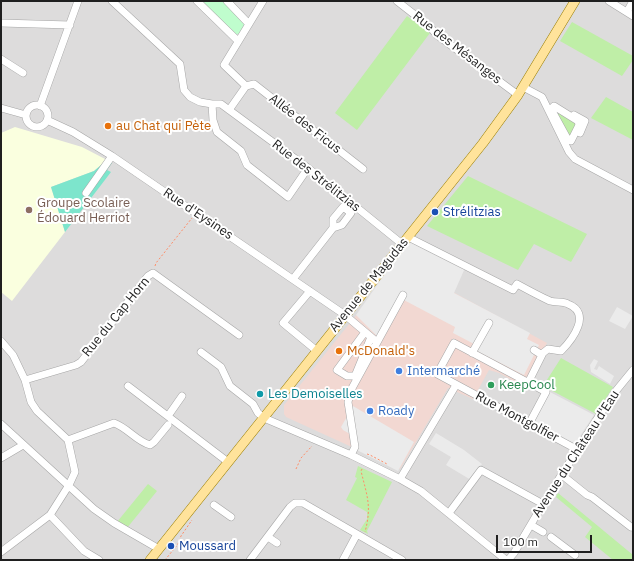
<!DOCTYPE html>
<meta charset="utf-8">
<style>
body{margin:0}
#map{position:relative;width:634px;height:561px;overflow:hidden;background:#f0eee4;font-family:"IBM Plex Sans",sans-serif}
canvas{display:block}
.frame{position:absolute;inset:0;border:2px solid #1f1f1f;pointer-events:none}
.scale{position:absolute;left:496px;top:535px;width:96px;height:18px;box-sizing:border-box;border:2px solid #1f1f1f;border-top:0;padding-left:5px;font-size:12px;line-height:14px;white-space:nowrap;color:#1f1f1f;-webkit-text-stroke:3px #fff;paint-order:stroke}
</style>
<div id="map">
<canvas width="634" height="561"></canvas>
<div class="frame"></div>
<div class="scale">100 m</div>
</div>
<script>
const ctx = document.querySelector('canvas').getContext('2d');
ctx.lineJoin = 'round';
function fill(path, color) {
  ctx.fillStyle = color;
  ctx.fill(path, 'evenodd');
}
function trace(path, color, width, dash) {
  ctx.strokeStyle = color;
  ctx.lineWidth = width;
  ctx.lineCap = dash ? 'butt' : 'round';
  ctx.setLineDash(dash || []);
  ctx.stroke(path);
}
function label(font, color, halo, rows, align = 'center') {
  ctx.font = font + ' "IBM Plex Sans",sans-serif';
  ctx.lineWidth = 4;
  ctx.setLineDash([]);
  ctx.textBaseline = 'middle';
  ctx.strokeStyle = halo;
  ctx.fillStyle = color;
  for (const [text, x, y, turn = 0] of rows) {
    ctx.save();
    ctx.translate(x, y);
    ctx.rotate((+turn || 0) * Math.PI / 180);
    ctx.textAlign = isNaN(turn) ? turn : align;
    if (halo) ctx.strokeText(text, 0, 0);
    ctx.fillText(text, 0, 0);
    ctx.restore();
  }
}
fill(new Path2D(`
 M1,1h632v559h-632z`), '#dddcdc');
fill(new Path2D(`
 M378,288l75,4 94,51 -24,43 -24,-13 -10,-3 -16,29 -25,-11 -48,81 -114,-52 -2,-3v-9z`), '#f2d8d2');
fill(new Path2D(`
 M15,127l67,20 25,13 -13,11 -43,16 14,45 -53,69 -11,-9v-159z`), '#faffdf');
fill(new Path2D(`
 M407,16l23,17 -73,97 -22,-17z
 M572,22l61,34v4l-11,16 -62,-35z
 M606,97l27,15v28l-42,-22z
 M553,109l23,11 2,6 -8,14z
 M468,176l119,58 -16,28 -37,-18 -16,26 -91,-44z
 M561,358l52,29 -17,27 -53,-28z
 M358,466l34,16 -25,49 1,3 -8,-4 7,-11v-7l-21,-12 11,-22 -2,-1z
 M148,484l9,7 -30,37 -10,-6z
 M558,493l75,62v5h-20l-28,-23 7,-10 -36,-30z`), '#bfeea7');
fill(new Path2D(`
 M202,1h21l21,21 1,2 -5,10h-5z`), '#bffdcd');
fill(new Path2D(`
 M107,160l5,3 -5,7 4,2 -46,60 -14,-45 43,-16z`), '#7de5cc');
fill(new Path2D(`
 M409,240l56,28 -11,25 76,40 -3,6 12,6 -15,30 -49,-25 1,-5 -23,-12 2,-6 -53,-28 -24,38 -22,-22z
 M617,307l16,9 -8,13 -16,-8z
 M594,359l4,2 -4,8 3,1 2,-4 15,10 -4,8 -19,-12 -1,-7z
 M550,392l44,23 -21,32 -41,-21z
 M353,406l61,36 -16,29 -47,-24 -1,-13 -7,-4 -2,-3z
 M436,433l28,17 18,14 -11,16 -25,-15 5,-8 -22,-13z`), '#ebebeb');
const minor = new Path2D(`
 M112,1l68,63 4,26 6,7 10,5 12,2 1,16 4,12 24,19 6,14 41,32 20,-29
 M197,1l41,40
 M227,1l22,23
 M397,1l32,25 8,9 81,60
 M609,1l24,15
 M627,12l6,-11
 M1,23l69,2
 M1,59l22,14
 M246,86l8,-2 109,85
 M523,87l19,10 27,55 6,7 58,31
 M212,104h9l87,64 94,76
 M26 116a11 11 0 1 1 22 0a11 11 0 1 1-22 0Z
 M40,106l38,-105
 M554,106l24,15 1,4 -8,16 -3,-1 -17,-31z
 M1,108l25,7
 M229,110l17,-24 -22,-21 39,-64
 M574,115l11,6 -5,12
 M47,120l26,12 39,24 233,159 32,27
 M86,193l26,-37
 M408,237l105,53 4,-6c11,6 22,12 33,17 6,2 13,0 18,3 24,9 5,35 -7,47l-13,-2 -5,4 -15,30
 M293,279l40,-51v-9l10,-12 8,6 -9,12 -9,3
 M310,291l-27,32 34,28
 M365,332l-28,38 10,6h8l16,-39
 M1,341l12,14 12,25 6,22 6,9 31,29 7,32 -6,13 -19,30 -49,37
 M534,350l8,5
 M201,352l20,15 9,19 23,18 5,9 6,5 87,37 49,24 21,12 85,69
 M472,353l17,-30
 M25,380l51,-15 5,-3 67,-86 5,-3 86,62
 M128,386l100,76
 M168,416l14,-20
 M1,424l93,85 20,14 45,26
 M529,424l17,-32 -92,-49 -17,31 141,76
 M68,440l46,-17c14,5 22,18 36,22l4,-3 14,-17
 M351,455l4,-8 -7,-45 3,-12 52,-95
 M1,458l22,-13
 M562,475l25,20 5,2 39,30
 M400,479l56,-94
 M214,505l17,12
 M449,513l32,-43 62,34
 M50,515l34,36 15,9
 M531,525l12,7
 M268,537l9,6
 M551,537l24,18
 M250,560l40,-53 5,-4h8l99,57
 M343,560l14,-26
 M508,560l6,-7 29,-49 56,-88 16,-24 18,-22`);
const major = new Path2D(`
 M150,560l333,-417 35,-48 57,-94`);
trace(minor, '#a6a6a6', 8);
trace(major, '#9a7e00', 10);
trace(new Path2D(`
 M155,266l1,-3 36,-45
 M367,454l3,1 17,9
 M296,469l5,-11 11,-12
 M362,469l-1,2c6,25 11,35 4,61
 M165,560l13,-16 3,-8 11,-16`), '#ff8d67', 1, [2, 2]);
trace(minor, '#fff', 7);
trace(major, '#ffe39b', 9);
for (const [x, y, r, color] of [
 [108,126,4,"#e8710a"],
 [29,210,4,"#8d6e63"],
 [435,212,4,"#1a4fb4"],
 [339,351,4,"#e8710a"],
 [399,371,4,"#3f7fe0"],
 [491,385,4,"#2e9e5b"],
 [260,394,4,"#0f9aa8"],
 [370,411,4,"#3f7fe0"],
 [171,546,4,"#1a4fb4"]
]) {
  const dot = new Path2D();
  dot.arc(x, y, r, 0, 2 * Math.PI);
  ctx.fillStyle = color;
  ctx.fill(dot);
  trace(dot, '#fff', 1.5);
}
label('13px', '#1f1f1f', '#fff', [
 ["Rue des Mésanges",457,48,38],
 ["Allée des Ficus",305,124,38],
 ["Rue des Strélitzias",316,176,38],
 ["Rue d'Eysines",198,214,34],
 ["Avenue de Magudas",369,285,-51],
 ["Rue du Cap Horn",116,317,-51],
 ["Rue Montgolfier",517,417,28],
 ["Avenue du Château d'Eau",576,454,-57]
]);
label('13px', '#c56008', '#fff', [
 ["au Chat qui Pète",116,126],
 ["McDonald's",347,351]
], 'left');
label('13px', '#785e54', '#fff', [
 ["Groupe Scolaire",37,203],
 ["Édouard Herriot",37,218]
], 'left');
label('13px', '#164399', '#fff', [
 ["Strélitzias",443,212],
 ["Moussard",179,546]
], 'left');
label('13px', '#366cbe', '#fff', [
 ["Intermarché",407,371],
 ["Roady",378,411]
], 'left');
label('13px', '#27864d', '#fff', [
 ["KeepCool",499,385]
], 'left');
label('13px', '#0d838f', '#fff', [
 ["Les Demoiselles",268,394]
], 'left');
</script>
